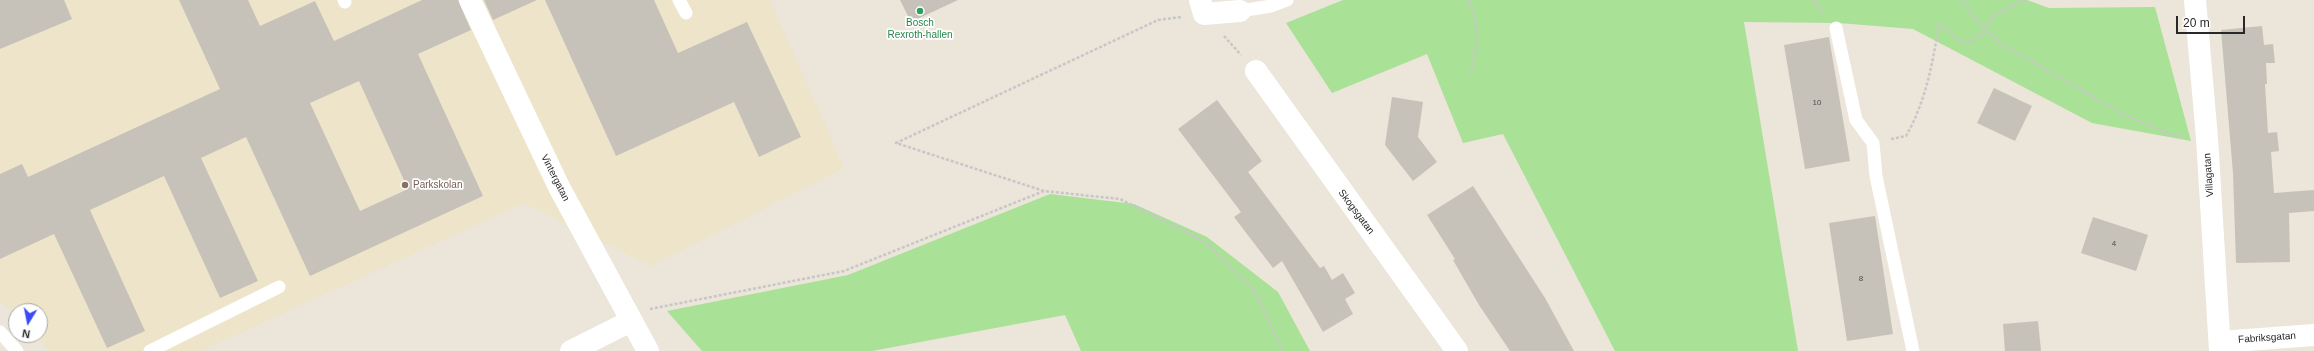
<!DOCTYPE html>
<style>
body{margin:0}
#map{position:relative;width:2314px;height:351px;overflow:hidden;background:#ebe5da;font-family:Helvetica,sans-serif}
canvas{display:block}
.north{position:absolute;left:8px;top:303px;width:40px;height:40px;box-sizing:border-box;background:#fff;border:1px solid #a9a9a9;border-radius:50%;rotate:190deg;font-size:11px;font-weight:700;line-height:16px;text-align:center;color:#282828}
.north::after{content:'';display:block;margin:auto;width:14px;height:18px;background:#3a4cf8;clip-path:polygon(50% 0,100% 100%,50% 72%,0 100%)}
.scale{position:absolute;left:2176px;top:16px;width:69px;height:18px;box-sizing:border-box;border:2px solid #282828;border-top:0;padding-left:5px;font-size:12px;line-height:14px;white-space:nowrap;color:#282828;-webkit-text-stroke:3px #fff;paint-order:stroke}
</style>
<div id="map">
<canvas width="2314" height="351"></canvas>
<div class="north">N</div>
<div class="scale">20 m</div>
</div>
<script>
const ctx = document.querySelector('canvas').getContext('2d');
ctx.lineJoin = 'round';
function fill(path, color) {
  ctx.fillStyle = color;
  ctx.fill(path, 'evenodd');
}
function trace(path, color, width, dash) {
  ctx.strokeStyle = color;
  ctx.lineWidth = width;
  ctx.lineCap = dash ? 'butt' : 'round';
  ctx.setLineDash(dash || []);
  ctx.stroke(path);
}
function label(font, color, halo, rows, align = 'center') {
  ctx.font = font + ' Helvetica,sans-serif';
  ctx.lineWidth = 3.5;
  ctx.setLineDash([]);
  ctx.textBaseline = 'middle';
  ctx.strokeStyle = halo;
  ctx.fillStyle = color;
  for (const [text, x, y, turn = 0] of rows) {
    ctx.save();
    ctx.translate(x, y);
    ctx.rotate((+turn || 0) * Math.PI / 180);
    ctx.textAlign = isNaN(turn) ? turn : align;
    if (halo) ctx.strokeText(text, 0, 0);
    ctx.fillText(text, 0, 0);
    ctx.restore();
  }
}
fill(new Path2D(`
 M0,0h770l74,168 -193,98 -127,-63 -323,148h-151l-16,-16h6v-24h-24v5l-16,-16z`), '#ede4c9');
fill(new Path2D(`
 M1343,0h684l22,8 106,-1 36,134 -99,-18 -179,-94 -74,-6 -95,-1 54,329h-183l-112,-217 -40,9 -36,-89 -95,39 -46,-70z
 M1050,194l84,10 73,33 71,55 32,59h-229l-16,-36 -193,36h-170l-35,-40 181,-36z`), '#a9e196');
fill(new Path2D(`
 M0,0h64l8,19 -72,30z
 M179,0h69l12,26 55,-25 19,40 88,-41h36l13,30 -53,24 65,142 -173,80 -64,-139 -45,21 57,123 -38,17 -56,-122 -74,34 55,121 -38,17 -53,-114 -54,25v-85l22,-10 6,13 192,-88zM359,81l49,108 -48,22 -50,-108z
 M484,0h53l-44,20z
 M545,0h109l24,53 69,-31 54,115 -42,20 -25,-55 -118,54z
 M900,0h58l-47,22z
 M2262,26l2,19 9,-1 2,19h-9l1,21h-2l3,49 9,-1 2,19 -8,1 3,41 40,-3v21l-25,2 1,49 -54,1 -3,-90 -12,-143z
 M1829,37l21,124 -45,8 -21,-124z
 M1994,88l38,18 -17,35 -38,-18z
 M1392,97l31,5 -5,35 19,25 -24,19 -28,-36z
 M1217,100l45,61 -14,11 72,96 4,-2 8,14 11,-7 12,20 -10,6 8,15 -30,18 -41,-71 -9,7 -39,-51 7,-5 -63,-83z
 M1473,186l72,112 29,53h-64l-31,-46 -26,-45 2,-1 -28,-44z
 M1875,216l18,118 -46,7 -18,-118z
 M2093,217l55,18 -12,36 -55,-18z
 M2038,321l3,30h-36l-2,-27z`), '#c6c2ba');
trace(new Path2D(`
 M1467,0c14,20 10,49 4,71
 M1813,0l12,15
 M1961,0l24,30 18,15 122,70 47,20 12,1
 M1224,36l17,19
 M1891,139l15,-3c20,-35 27,-74 33,-113l22,19h12l23,-28 29,-14
 M1044,191l-148,-48 262,-123 23,-3
 M650,309l194,-38 200,-80 76,8 84,42 50,49 29,61`), '#c7c7c7', 2.5, [3, 2]);
trace(new Path2D(`
 M344,0l1,2
 M679,0l7,13
 M1240,11l31,-5 16,-6
 M1836,28l20,92 17,23 3,33 37,175
 M0,332l17,19
 M150,351l129,-64`), '#fff', 13);
trace(new Path2D(`
 M470,0l89,187 89,164
 M1200,0l4,14 36,-3
 M2195,0l12,138 13,213
 M1256,71l201,280
 M2220,342l94,-7
 M571,351l60,-30`), '#fff', 22);
for (const [x, y, r, color] of [
 [920,11,4,"#2e9e5b"],
 [405,185,4,"#8d6e63"]
]) {
  const dot = new Path2D();
  dot.arc(x, y, r, 0, 2 * Math.PI);
  ctx.fillStyle = color;
  ctx.fill(dot);
  trace(dot, '#fff', 1.5);
}
label('8px', '#504e4c', null, [
 ["10",1817,103],
 ["4",2114,244],
 ["8",1861,279]
]);
label('10px', '#27864d', '#fff', [
 ["Bosch",920,23],
 ["Rexroth-hallen",920,35]
]);
label('10px', '#282828', '#fff', [
 ["Villagatan",2209,175,-94],
 ["Vintergatan",555,178,63],
 ["Skogsgatan",1356,212,53],
 ["Fabriksgatan",2267,338,-4]
]);
label('10px', '#785e54', '#fff', [
 ["Parkskolan",413,185]
], 'left');
</script>
